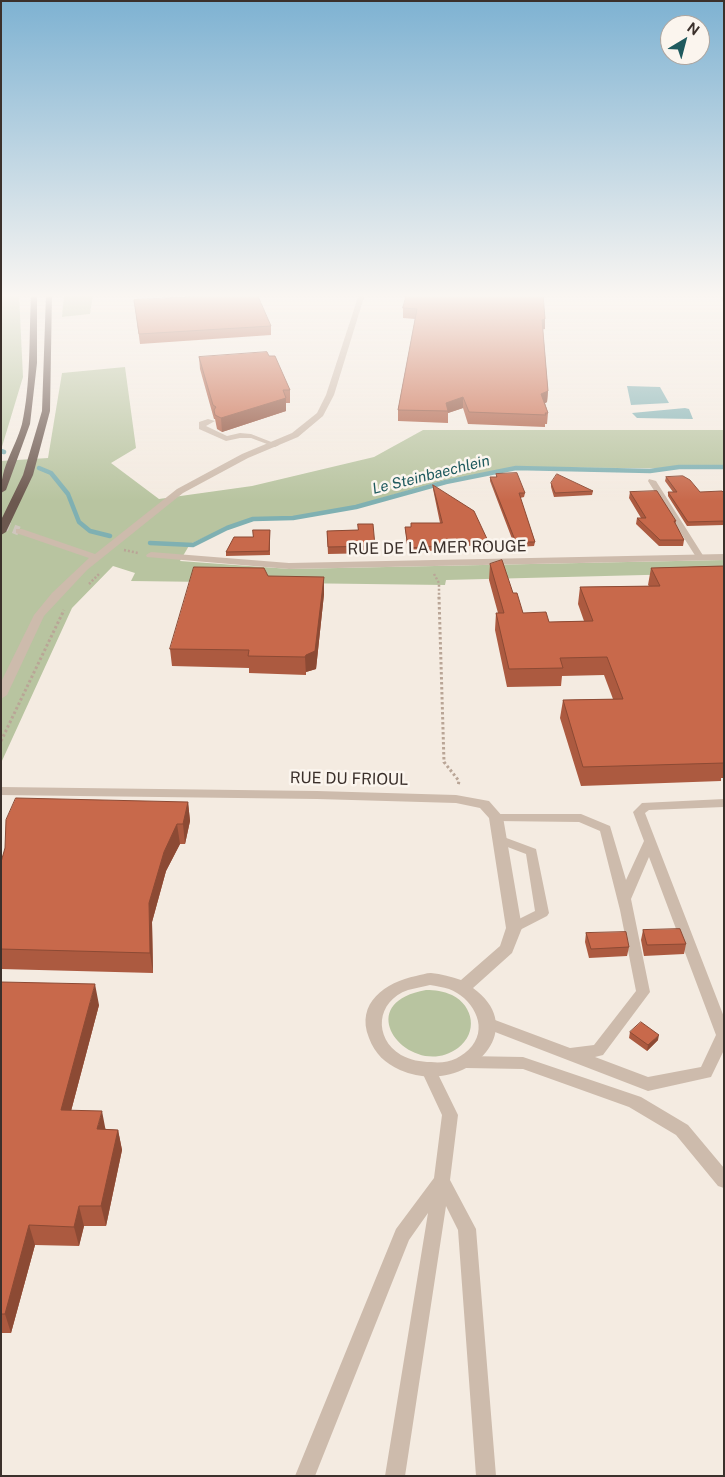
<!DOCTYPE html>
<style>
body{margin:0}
#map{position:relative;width:725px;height:1477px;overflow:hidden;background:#f4ebe1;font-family:"Public Sans",sans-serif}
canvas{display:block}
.frame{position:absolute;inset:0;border:2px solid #3b302b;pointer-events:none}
.north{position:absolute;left:660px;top:15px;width:50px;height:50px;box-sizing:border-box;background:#fbf5ee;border:1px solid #aea6a0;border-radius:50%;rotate:37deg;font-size:14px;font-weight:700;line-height:20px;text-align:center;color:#3b302b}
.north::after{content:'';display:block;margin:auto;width:18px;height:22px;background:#1f5a5e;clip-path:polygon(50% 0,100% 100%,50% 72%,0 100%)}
</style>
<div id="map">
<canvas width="725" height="1477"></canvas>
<div class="frame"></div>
<div class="north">N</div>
</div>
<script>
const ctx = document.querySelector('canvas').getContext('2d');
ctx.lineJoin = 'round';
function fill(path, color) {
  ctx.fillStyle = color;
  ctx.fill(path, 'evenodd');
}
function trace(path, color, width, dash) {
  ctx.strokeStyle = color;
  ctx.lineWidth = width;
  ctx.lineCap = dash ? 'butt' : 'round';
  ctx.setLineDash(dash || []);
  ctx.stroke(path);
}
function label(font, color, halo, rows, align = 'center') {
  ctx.font = font + ' "Public Sans",sans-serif';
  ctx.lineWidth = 5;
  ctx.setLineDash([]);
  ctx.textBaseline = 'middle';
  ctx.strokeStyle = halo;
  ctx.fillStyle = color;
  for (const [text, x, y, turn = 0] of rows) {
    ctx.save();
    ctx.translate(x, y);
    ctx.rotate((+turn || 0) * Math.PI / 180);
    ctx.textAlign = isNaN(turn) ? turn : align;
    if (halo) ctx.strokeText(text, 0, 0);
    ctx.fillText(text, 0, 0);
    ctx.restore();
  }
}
fill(new Path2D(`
 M1,294h18l4,83 -22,73z
 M64,294h29l-3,20 -28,3z
 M125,367l11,81 -25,15 48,36 93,-13 122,-29 49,-27h301v39l-209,-2 -70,13 -91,26 -60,11 -41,1 -26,9 -37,17 -10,17 110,8 434,-9v13l-278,7 -1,5 -314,-4 4,-8 -22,-7 -41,42 -71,155v-302l47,-3 14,-85z
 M426,990c9,0 17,1 26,5 22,11 26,38 6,53 -46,34 -112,-44 -32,-58z`), '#b8c4a0');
fill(new Path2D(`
 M627,386l33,1 9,16 -38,2z
 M685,408l4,1 4,10 -56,-1 -5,-5z`), '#7fb0b2');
trace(new Path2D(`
 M1,451l3,1
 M39,468l12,5 17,21 11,28 11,9 20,5
 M150,543l43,2 34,-17 26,-9 40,-1 63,-11 90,-25 70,-14 134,3 29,-4h45`), '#7fb0b2', 4.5);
trace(new Path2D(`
 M1,524l18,7`), '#cfc6bd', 9, [9, 4.5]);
trace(new Path2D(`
 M124,550l14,3
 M434,574l5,9v15
 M89,584l10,-10`), '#b9a596', 2.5, [2, 2]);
trace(new Path2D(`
 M439,597l5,165 15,19 -1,5
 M1,741l63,-131`), '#b9a596', 3, [2.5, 2.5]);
fill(new Path2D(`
 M208,419l7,2 -9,5 21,10 13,-3 11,1 28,11 -4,2 -24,-9h-11l-14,3 -27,-12v-7z
 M649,479l7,2 48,76 -1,2h-6l-1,-2 -48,-76z
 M724,799v8l-75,3 -4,3 79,204v33l-13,27 -63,14 -166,-64 -2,-4 2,-4 5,-2 83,31 24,-3 42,-54 -16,-81 -20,-79 -21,-9 -83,-1 -4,-1 -2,-3 2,-3h89l29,12 16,54 18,-39 -11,-29 9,-9zM649,857l67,178 -15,32 -53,10 -53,-20 8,-2 47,-63 -19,-93z
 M501,836l35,13 13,64 -2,3 -33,17 -5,-1 -2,-4 2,-4 26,-13 -9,-57 -29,-11 -2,-3 2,-3z
 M466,1056l57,1 118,40 47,28 36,43v20l-6,-2 -42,-51 -47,-28 -106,-38 -57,-1 -5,-2 -3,-4 3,-4z
 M429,1064l5,2 24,49 -8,65 26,49 20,247h-20l-18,-246 -12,-24 -41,270h-20l43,-263 -19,27 -94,236h-20l101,-247 38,-51 8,-63 -21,-45 3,-4z`), '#cdbbac');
fill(new Path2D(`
 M359,294h6l-31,101 -11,21 -25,21 -50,21 -65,35 -96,77 -43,46 -37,79 -6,4v-17l33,-67 18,-22 37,-35 -73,-25v-4h6l73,25 82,-65 65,-35 50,-21 25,-20 9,-18z
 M151,552l138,11 435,-9v6l-435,9 -142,-12 -1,-2z
 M1,787l316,4 139,4 33,6 14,16 19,111 -10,25 -39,35c60,43 -9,110 -73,82 -15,-7 -25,-16 -31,-32 -14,-35 17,-56 47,-62 5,-1 10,-3 15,-3 10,1 21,4 30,7l39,-34 6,-18 -17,-110 -9,-10 -24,-5 -139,-4 -316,-4zM430,985c6,1 13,2 19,4 22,8 40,36 23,57 -11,13 -25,18 -41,16 -11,0 -20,-2 -30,-7 -28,-17 -25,-54 7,-65 7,-2 15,-3 22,-5z`), '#cdbbac');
fill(new Path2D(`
 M31,294h6v69l-7,61 -24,66 -5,3c0,-28 14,-44 21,-69 9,-40 7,-89 9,-130z
 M46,294h6l-2,117 -17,64 -27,57 -5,3v-15l22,-45 19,-64z`), '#6c584f');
fill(new Path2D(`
 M407,294l138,35h-2l5,62 -1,11 -2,1 3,10 -1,11h-2v3l-77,-3 -5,-16 -15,5v10l-50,-2v-11l17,-91 -12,-1v-10z
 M719,294h5v10z
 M134,300l137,26v9l-131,9z
 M269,356l21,34v13h-4v8l-64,21 -5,-3 -2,-10h-1l-14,-50 -1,-12z
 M496,474l29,19 -1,4 -4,1 15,44 -1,4 -16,1 -1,-3h-3l-24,-63v-4h6z
 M666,477l34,15 24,1v32l-37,1 -19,-30v-4h5l-8,-11z
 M551,483l42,8 -1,4 -38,2 -3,-10z
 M433,485l55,56v4l-24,1v3l-56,3 -3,-25h6v-4h29l-7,-34z
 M630,492l46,29 -1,3 9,16 -1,6h-24l-23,-22 1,-6h4l-12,-20z
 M358,524l17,22v7l-47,1 -1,-23 31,-1z
 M270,530v25l-44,1v-4l27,-15z
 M490,564l23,29 10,20 26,9 35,-1 -6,-17 2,-17 69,-1 -1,-1 3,-17 73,-2v212h-3v3l-140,5 -21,-68 3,-18 50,-1 -9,-24 -42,1 -1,10 -54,1 -12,-57 1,-17h2l-9,-33z
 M268,576l56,18 -8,75 -10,3v3l-57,-2v-5l-77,-2 -2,-17z
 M188,802l2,19 -5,23h-5l-14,27 -14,51 1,51 -152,-4v-107z
 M643,930l43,14 -2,10 -40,2 -3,-16z
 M586,933l43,14 -2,9 -38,2 -4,-16z
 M1,982l98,23 -28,106 35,18 12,1 4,20 -16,76h-22l-5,20 -44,-1 -24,88h-10z
 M630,1032l28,8 -11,11 -18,-13z`), '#ac5a40');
fill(new Path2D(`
 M545,319v10l-4,1 1,-10z
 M548,391l-1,11 -7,4 1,-12z
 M463,397v11l-15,5 -2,-10z
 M286,398v13l-64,21 -1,-14z
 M324,577v17l-8,75 -10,3v3l-1,-18z
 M188,802l2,19 -5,23 -2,-20z
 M177,824l3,20 -14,27 -14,51 1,51 -3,-20 -1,-50 15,-51z
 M95,984l4,21 -33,125 -5,-20z
 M659,1035l-1,5 -11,11 1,-6z
 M102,1111l4,21 -9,-3z
 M118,1130l4,20 -16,76 -5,-20z
 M79,1206l5,20 -5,20 -5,-19z
 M29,1225l6,20 -24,88 -6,-19z`), '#8c4a34');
const building = new Path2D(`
 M242,294h15l14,32 -132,8 -5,-34z
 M407,294h136l2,25 -3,1 6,71 -7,3 7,19h-3l1,2 -77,-3 -6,-15 -17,6 2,8 -50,-1 19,-101 -14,-1z
 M267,352l2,4h6l15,34h-7l3,8 -65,20 -6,-3 -1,-5 2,-3 -3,-2 -14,-48z
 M517,473l8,20h-6l16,49h-16l-1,-2h-3l-25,-63h7l-1,-3z
 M557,474l36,17 -38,2 -4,-10z
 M683,476l7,4 10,12 22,-1 2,2v28l-36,1 -20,-30h9l-11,-15z
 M433,485l41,26 14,30h-24v3l-56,4 -3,-21h6v-4h31z
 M657,491l19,30h-2l10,19h-24l-23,-22h9l-16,-26z
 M358,524h15l2,22 -47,1 -1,-16 31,-1z
 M253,530h17l-1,21 -43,1 8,-15h19z
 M502,560l11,33h4l6,20 23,-1 3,10 44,-1 -13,-34 80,-1 -9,-18 73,-2v197l-141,4 -20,-67 60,-1 -16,-42 -47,1 3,10 -54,1 -13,-56h8l-14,-49z
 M194,567l70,1 4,8 56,1 -9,74 -9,4 -1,2 -57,-1 1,-6 -79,-1z
 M16,798l172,4 -5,22h-6l-13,28 -15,51 1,50 -149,-4v-87l4,-14 1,-28z
 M680,929l6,15 -39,1 -4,-15z
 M626,932l3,15 -38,2 -5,-16z
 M1,982l94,2 -34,126 41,1 -5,18 21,1 -17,76h-22l-5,21 -45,-2 -24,89h-4z
 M641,1022l18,13 -11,10 -18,-13z`);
fill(building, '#c8694b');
trace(building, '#8c4a34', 1);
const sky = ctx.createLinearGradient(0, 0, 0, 501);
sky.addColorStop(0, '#7eb2d2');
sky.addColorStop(0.59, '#faf6f2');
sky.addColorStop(1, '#faf6f200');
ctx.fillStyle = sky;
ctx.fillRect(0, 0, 725, 501);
label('italic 15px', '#1f5a5e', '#fbf5ee', [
 ["Le Steinbaechlein",431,475,-14]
]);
label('16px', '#3b302b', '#fbf5ee', [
 ["RUE DE LA MER ROUGE",437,548,-1],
 ["RUE DU FRIOUL",349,779,1]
]);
</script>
